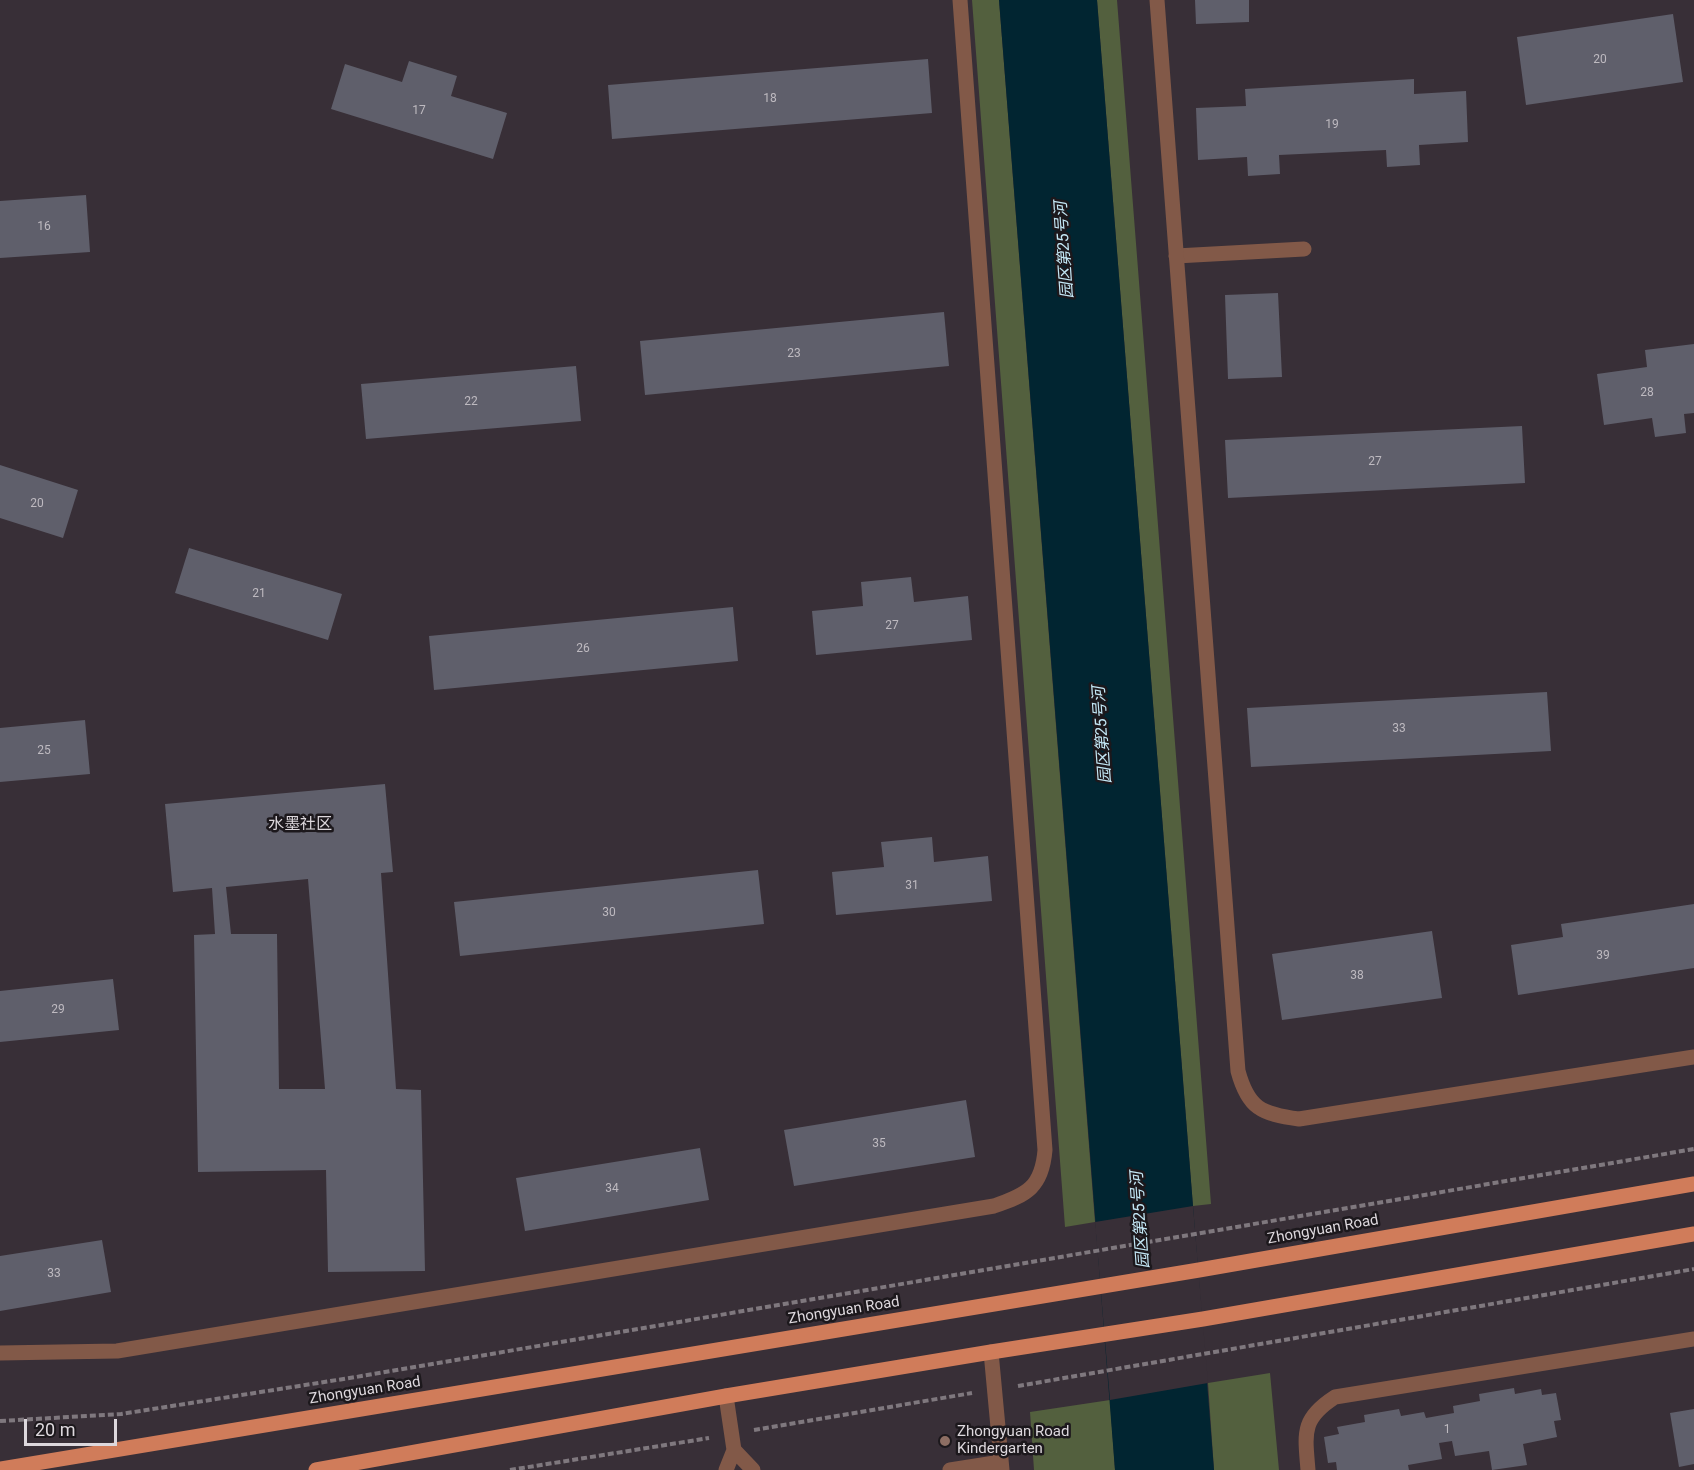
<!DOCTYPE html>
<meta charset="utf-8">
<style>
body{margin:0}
#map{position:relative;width:1694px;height:1470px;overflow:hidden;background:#382f37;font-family:Roboto,sans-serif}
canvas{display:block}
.scale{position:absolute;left:24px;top:1419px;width:93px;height:27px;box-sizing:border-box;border:3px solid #ddd8dd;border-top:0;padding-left:8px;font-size:18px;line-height:21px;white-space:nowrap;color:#ddd8dd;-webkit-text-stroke:4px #1c181c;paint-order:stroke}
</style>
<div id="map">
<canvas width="1694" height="1470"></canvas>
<div class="scale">20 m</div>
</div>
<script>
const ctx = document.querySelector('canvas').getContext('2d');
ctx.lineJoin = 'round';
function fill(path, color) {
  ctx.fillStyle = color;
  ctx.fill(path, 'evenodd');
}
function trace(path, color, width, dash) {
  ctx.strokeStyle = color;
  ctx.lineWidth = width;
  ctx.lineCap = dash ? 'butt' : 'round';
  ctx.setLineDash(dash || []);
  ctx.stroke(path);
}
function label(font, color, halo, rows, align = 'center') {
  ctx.font = font + ' Roboto,"Noto Sans SC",sans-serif';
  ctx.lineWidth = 5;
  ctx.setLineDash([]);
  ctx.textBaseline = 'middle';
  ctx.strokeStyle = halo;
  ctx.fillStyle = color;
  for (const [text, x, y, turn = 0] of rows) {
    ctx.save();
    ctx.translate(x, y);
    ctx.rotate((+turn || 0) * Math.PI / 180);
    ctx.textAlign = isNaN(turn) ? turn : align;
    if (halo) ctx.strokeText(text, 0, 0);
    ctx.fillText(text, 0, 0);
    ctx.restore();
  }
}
fill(new Path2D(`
 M972,0h27l96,1222 -30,5z
 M1097,0h20l94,1204 -18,2z
 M1270,1373l9,97h-65l-6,-87z
 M1110,1400l5,70h-81l-4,-58z`), '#53603e');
fill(new Path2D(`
 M999,0h98l117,1470h-99z`), '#012531');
fill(new Path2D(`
 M1193,1206l15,177 -98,17 -15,-178z`), '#382f37');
fill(new Path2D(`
 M1195,0h54v22l-53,2z
 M1673,14l10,68 -157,23 -9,-68z
 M928,59l4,54 -320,26 -4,-54z
 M409,61l48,15 -6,20 56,17 -14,46 -162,-50 14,-45 57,18z
 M1414,79v15l52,-3 2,51 -49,3 1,20 -33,2 -1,-17 -107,5 1,19 -32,2 -1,-19 -49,3 -2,-52 50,-2 -1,-17z
 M86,195l4,57 -90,6v-57z
 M1278,293l4,84 -54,2 -3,-84z
 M944,312l5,54 -304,29 -5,-54z
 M1694,344v69l-10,1 2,19 -31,4 -3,-19 -48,7 -7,-51 50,-7 -2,-17z
 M576,366l5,55 -215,18 -5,-55z
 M1522,426l3,57 -297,15 -3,-58z
 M0,465l78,25 -15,48 -63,-20z
 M189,548l153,46 -14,46 -153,-47z
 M911,577l3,25 54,-6 4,44 -156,15 -4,-44 51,-5 -2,-24z
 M733,607l5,54 -304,29 -5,-54z
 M1547,692l4,59 -300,16 -4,-59z
 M85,720l5,54 -90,8v-54z
 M385,784l8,88 -12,1 15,216 25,1 4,181 -97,1 -2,-102 -128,2 -4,-237 21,-1 -3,-46 -39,4 -8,-88zM308,879l17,210h-46l-2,-155h-46l-5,-47z
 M932,837l2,25 54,-6 4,45 -156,14 -4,-43 52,-5 -3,-25z
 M758,870l6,54 -304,32 -6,-54z
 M1694,904v64l-176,27 -7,-50 52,-8 -2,-13z
 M1432,931l10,67 -160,22 -10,-66z
 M113,979l6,51 -119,12v-51z
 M966,1100l9,57 -181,29 -10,-56z
 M700,1148l9,52 -184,31 -9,-53z
 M102,1240l9,52 -111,19v-55z
 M1514,1388l1,6 26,-5 1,6 14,-2 5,27 -7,1 3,16 -34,7 4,21 -35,5 -3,-19 -34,5 -3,-15 -13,2 3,16 -34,6 1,5h-72l-1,-8 -8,1 -4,-26 15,-3 -2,-7 28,-5 -1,-7 35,-6 2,7 23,-4 2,6 28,-5 -1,-7 27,-5 -1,-7z
 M1694,1409v55l-15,3 -9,-54z`), '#5f5f6b');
trace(new Path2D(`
 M1018,1386l676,-117
 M0,1421l121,-7 235,-37 1338,-228
 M754,1430l218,-37
 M510,1470l199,-32`), '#7f787e', 4, [6, 3]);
trace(new Path2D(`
 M1176,256l128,-7
 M991,1352l11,118
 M726,1396l8,54 -8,20
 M734,1450l19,20
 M950,1470l51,-8`), '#825948', 15);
trace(new Path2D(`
 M1157,0l81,1071c10,37 23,43 61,48l395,-62
 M0,1353l117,-2 877,-145c33,-11 48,-19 51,-56l-85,-1150
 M1308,1470c-3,-37 -7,-51 27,-73l359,-58`), '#825948', 15);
trace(new Path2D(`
 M0,1469l1199,-199 495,-86
 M316,1470l410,-74 265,-44 212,-33 491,-85`), '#d07c5a', 15);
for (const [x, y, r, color] of [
 [945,1441,6,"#8d6e63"]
]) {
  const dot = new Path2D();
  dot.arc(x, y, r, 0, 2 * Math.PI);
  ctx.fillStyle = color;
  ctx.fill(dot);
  trace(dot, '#1c181c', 2);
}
label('12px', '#bebac0', null, [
 ["20",1600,60],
 ["18",770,99],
 ["17",419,111],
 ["19",1332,125],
 ["16",44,227],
 ["23",794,354],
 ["28",1647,393],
 ["22",471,402],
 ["27",1375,462],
 ["20",37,504],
 ["21",259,594],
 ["27",892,626],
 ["26",583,649],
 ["33",1399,729],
 ["25",44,751],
 ["31",912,886],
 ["30",609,913],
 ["39",1603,956],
 ["38",1357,976],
 ["29",58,1010],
 ["35",879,1144],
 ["34",612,1189],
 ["33",54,1274],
 ["1",1447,1430]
]);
label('15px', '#ddd8dd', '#1c181c', [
 ["Zhongyuan Road",1323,1230,-10],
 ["Zhongyuan Road",844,1311,-9],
 ["Zhongyuan Road",365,1391,-9]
]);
label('15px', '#ddd8dd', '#1c181c', [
 ["Zhongyuan Road",957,1432],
 ["Kindergarten",957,1449]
], 'left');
label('italic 16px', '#c3e7f5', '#1c181c', [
 ["园区第25号河",1065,250,-94],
 ["园区第25号河",1103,735,-94],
 ["园区第25号河",1141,1220,-94]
]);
label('16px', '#ddd8dd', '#1c181c', [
 ["水墨社区",300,825]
]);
</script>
